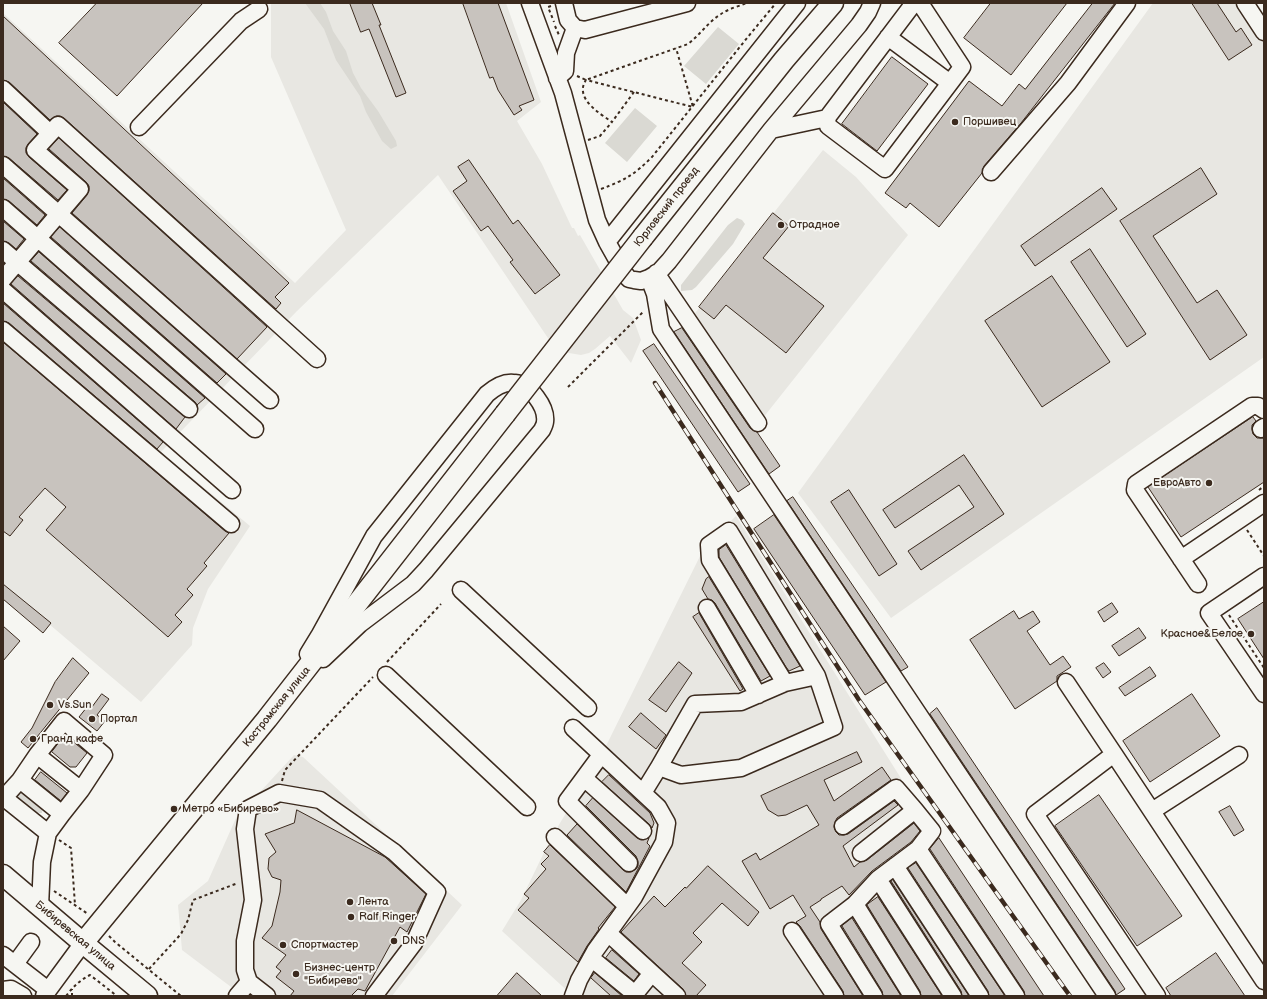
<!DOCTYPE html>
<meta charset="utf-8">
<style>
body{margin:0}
#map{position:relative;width:1267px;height:999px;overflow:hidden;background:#f6f6f2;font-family:"Balsamiq Sans",sans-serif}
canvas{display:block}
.frame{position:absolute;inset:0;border:4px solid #3b2a1e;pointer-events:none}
</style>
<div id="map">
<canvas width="1267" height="999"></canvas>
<div class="frame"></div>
</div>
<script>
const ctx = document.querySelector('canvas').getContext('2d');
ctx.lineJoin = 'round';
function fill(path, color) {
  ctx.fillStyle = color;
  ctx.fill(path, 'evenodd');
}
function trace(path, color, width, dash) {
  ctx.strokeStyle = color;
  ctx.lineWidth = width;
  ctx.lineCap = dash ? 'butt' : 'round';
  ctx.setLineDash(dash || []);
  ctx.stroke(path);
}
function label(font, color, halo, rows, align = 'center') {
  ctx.font = font + ' "Balsamiq Sans",sans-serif';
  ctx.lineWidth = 4;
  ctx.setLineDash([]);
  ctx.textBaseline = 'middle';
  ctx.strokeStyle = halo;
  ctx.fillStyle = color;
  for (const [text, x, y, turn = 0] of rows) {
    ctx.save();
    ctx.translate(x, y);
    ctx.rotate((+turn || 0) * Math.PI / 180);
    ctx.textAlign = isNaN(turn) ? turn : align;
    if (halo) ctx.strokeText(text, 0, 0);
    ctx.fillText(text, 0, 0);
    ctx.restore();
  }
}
fill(new Path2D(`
 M271,3h235l35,99 -24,19 25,43 30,64h2l4,8 2,-1 43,75 10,8 8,22 -10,23 -21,-27 -15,13 -6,4 -8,2 -12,-2 -15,-6 -116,-172 -141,136 -136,141 89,74 -42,63 -15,39 -1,17 -51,57 -138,-117v-572l292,270 51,-53 -75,-173z
 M1153,3h86l25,38v316l-373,261 -93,-125z
 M823,150l33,27 52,58 -153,193 -70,-102z
 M736,516l200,318 108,162h-471l-71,-65 19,-31 30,-62 53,-88 101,-204z
 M294,755l9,2 159,148 -70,91h-149l-61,-46 -4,-45 30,-24 28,-63z`), '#e8e7e2');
fill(new Path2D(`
 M305,3h15l6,9 7,19 13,20 7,22 8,15 17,23 18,30 1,5 -6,3 -9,-8 -16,-29 -6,-16 -24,-36 -12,-31z
 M718,27l21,17 -33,40 -22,-18z
 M635,108l22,18 -30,36 -22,-19z
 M737,218l5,2 3,4 -12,20 -37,43 -4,3 -11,1v-6l47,-60z
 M23,790c8,5 22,11 19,23h-5l-21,-15 1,-5z`), '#dad9d3');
const building = new Path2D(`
 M97,3h106l-86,93 -58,-53z
 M350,3h22l9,22h-2l27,68 -10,4 -27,-68 -8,3z
 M463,3h35l36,97 -15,6 3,4 -8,5 -16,-25 -5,-13 -3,1z
 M991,3h76l-56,72 -47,-37z
 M1093,3h22l-94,120 -37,43 -2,7 -43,54 -29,-24 -4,5 -21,-15 84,-112 33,25 17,-22 6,5z
 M1192,3h25l19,29 5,-4 11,17 -23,15z
 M3,16l286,267 -14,14 6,6 -5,6 -212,-191 -4,-2h-4l-6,4 -41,-38 -6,-2z
 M892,57l36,27 -51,67 -35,-27z
 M3,102l34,32 -9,10 -2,4v5l3,4 38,33 -9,10 -49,-42 -6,-2z
 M59,138l208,189 -30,32 -165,-146 15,-18 2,-4v-5l-3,-4 -37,-33z
 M469,160l44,64 5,-4 42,55 -25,19 -25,-32 3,-2 -25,-34 -7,5 -28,-40 14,-10 -9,-14z
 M1201,168l16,26 -64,42 44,67 20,-13 30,45 -37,25 -90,-139z
 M3,178l42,37 -8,10 -28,-24 -6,-2z
 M1102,188l15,21 -82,57 -14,-20z
 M773,213l16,13 -26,32 61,48 -38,47 -60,-48 -12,14 -15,-12z
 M3,221l21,18 -8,10 -7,-6 -6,-2z
 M60,227l166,147 -9,9 -166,-146z
 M1090,249l56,85 -19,13 -56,-85z
 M39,252l166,146 -8,7 -2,-3 -164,-141z
 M18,276l167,141 -9,12 -165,-145z
 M1052,276l58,86 -68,45 -57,-86z
 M3,303l160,139 -6,7 -148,-126 -6,-2z
 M682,328l68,100 4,3 3,1 23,34 -11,8 -95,-142z
 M3,342l222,189 4,2 -25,30 3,3 -20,23 6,6 -18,20 7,7 -14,15 -122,-107 20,-23 -21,-19 -26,29 4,3 -13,16 -7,-5z
 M654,344l96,140 -12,8 -95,-141z
 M1253,417l3,4 -4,4v4l1,5 4,4h7v44l-83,55 -33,-50z
 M964,455l40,59 -83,56 -13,-19 66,-44 -15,-22 -64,43 -12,-18z
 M849,490l48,74 -18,12 -48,-74z
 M793,497l115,170 -7,4 -114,-170z
 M774,515l112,167 -21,13 -111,-166z
 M726,545l74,121 -11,5 -3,-4 -67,-110v-7z
 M709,577l61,99 -9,5 -46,-78 -3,-3 -4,-1 -6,-10 4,-10z
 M3,584l48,39 -8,10 -40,-34z
 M1264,602v57l-26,-40z
 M1112,603l6,9 -14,10 -6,-10z
 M1014,611l5,8 14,-8 7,11 -13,9 23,34 13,-9 8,11 -14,9v5l-42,28 -45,-69z
 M699,613l44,76 -3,2 -47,-74z
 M3,626l17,15 -17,20z
 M1139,628l7,10 -27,18 -7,-10z
 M73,658l16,15 -61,75 -7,-6 11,-14 23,-46z
 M679,662l13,11 -26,39 -17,-12z
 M1104,663l7,9 -8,6 -7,-10z
 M1150,667l6,9 -31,20 -6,-8z
 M102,694l7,5 -12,16 8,6 -8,10 -18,-14 8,-10 3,2z
 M1192,694l28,42 -70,46 -27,-41z
 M937,708l188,281 -9,6 -1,-4 -185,-277z
 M641,713l25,22 -10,14 -27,-22z
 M65,735l22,18 -11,14h-6l-18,-15z
 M857,752l5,10 -38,18 10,21 48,-34 9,13 -54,38 -2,4 -1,5 2,5 3,3h5l4,-1 46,-33 4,4 -55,41 11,21 6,-5 7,-2 47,-37 6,8 -9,11 -39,29 -23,24 -7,-9 -21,13v1l-11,7 10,15 1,7 42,67h-19l-1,-5 -43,-65 -4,-4 10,-6 -13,-21 -23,14 -28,-48 14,-8 4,7 59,-35 -12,-20 -21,10 -8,1 -10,-6 -7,-14z
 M41,772l26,21 -6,8 -26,-21z
 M609,775l41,38 4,10 -2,5 -3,-4 -47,-42z
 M1099,795l83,121 -45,30 -82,-120z
 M593,798l44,40 4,2 8,-2 -2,5 3,3 -24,46 -59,-57 10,-11 46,46 3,2h5l5,-3 2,-3v-5l-2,-5 -50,-50z
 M1230,806l14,24 -10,6 -15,-24z
 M297,810l88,47 41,37 -19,38 -7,-5 -35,64 -7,-2 -7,7h-61l4,-5 -18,-14 5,-6 -5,-4 10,-12 -24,-17 10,-12 8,-34 1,-12 -9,-3 -4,-8 1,-11 7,-6 -11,-18 29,-11z
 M939,838l105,158h-19l-1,-5 -94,-142z
 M550,845l65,62 -17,21 1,1 -12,17 -9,16 -60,-52 11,-12 -5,-4 22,-25 -5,-5 8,-8 -5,-4z
 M916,863l89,133h-16l-1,-5 -80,-123z
 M708,866l51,46 -11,14 -26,-23 -29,30 9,9 -20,21 24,22 -10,11h-10l-3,-7 -62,-57 33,-36 11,11 20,-20 1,1z
 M893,880l76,116h-7l-1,-5 -70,-110z
 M878,897l64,99h-21l-1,-5 -53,-86z
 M852,918l49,78h-18l-1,-5 -40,-65z
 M612,950l27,24 -5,7 -28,-23z
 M1216,953l29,43h-74l-5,-8z
 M517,973l25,23h-45z
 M595,973l27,23h-11l-20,-18z`);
fill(building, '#c8c3be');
trace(building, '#3b2a1e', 1);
const minor = new Path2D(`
 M530,3l33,90 34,127 10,22 18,32 4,5 5,1 7,1 8,-3 10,-6 10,-11 102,-131 88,-105 9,-13 4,-9
 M564,3l4,17 7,8 10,2 102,-27
 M920,3l42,64 -12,16
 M1245,3l19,29
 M557,78l8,-7 1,-18 9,-25
 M3,89l47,44
 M827,118l1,8 57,43 65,-86 -62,-46
 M139,127l102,-106 18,-12
 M771,130l56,-12 87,-115
 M3,165l267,235
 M991,172l77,-89 59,-80
 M3,208l252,221
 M607,242l190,-239
 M3,250l186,159
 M656,273l102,150
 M649,278l6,16 6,35 446,667
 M3,279l77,-90 -45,-39 23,-25 259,234
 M3,290l229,200
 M3,330l228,194
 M1261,429l3,-2
 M1181,559l83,-56
 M1264,576l-55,37 55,81
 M1198,584l-61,-91 -2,-3 1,-6 116,-78h6l6,4
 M461,590l127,118
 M707,608l51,87
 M308,654l11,-18 55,-100 113,-142c8,-7 17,-13 28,-11 15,1 32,24 30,39 0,2 -2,6 -3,8l-116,140 -13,14 -53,40 -37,35
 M386,675l141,132
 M1066,682l48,72
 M785,683l-75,-123 -1,-15 20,-14 88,145
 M37,755l27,-34 40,34 -23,35
 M601,755l-17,23 59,53
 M584,778l-17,23 62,62
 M20,780l17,-25 44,35 -19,24
 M643,793l16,-26 22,8 60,-7 93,-41 -17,-51 -32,7 -44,19 -46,2 -36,63
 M3,797l45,36
 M3,799l17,-19 42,34 -14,19 -6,29 -2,45
 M1152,811l87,-56
 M843,826l53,-38 19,22
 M555,837l72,69
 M861,853l54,-43 17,21 -14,18
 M895,866l85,130
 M878,879l40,-30 98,147
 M855,904l23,-25 75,117
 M792,931l43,65
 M608,933l69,63
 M3,955l45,35
 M591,958l44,36 17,-21
 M15,964l16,-22
 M3,990l8,-1 12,7
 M44,996l39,-53
 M237,996l12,-14
 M267,996l-18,-14 -4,-12v-29l8,-41 -8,-71 3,-20 31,-16 41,7 74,52 43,40 -23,51 -40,53
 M573,996l6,-16 16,-29 39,-54 30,-55 3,-19 -9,-16 -85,-79
 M874,996l-45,-72 26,-20 57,92
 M1157,996l-122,-182 79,-60 150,227`);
const major = new Path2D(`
 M643,237l141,-177 49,-57
 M3,875l80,68 64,53
 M83,943l184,-224 238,-305`);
trace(minor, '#3b2a1e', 19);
trace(major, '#3b2a1e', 23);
trace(new Path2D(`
 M551,6l-3,1 6,15
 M555,26l4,9
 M577,76l9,4 102,-36c12,-9 20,-22 33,-30 7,-5 18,-8 26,-11
 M634,92l-22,30c-13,-9 -38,-24 -26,-42l107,27 -17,-59
 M588,140l12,-4 12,-14
 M601,189c24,-9 33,-14 51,-32l95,-119 29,-35
 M568,387l76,-76
 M1259,490l5,-4
 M1247,530l17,26
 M1229,615l35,53
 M387,662l54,-58
 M282,781l3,-11 88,-93
 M59,840l12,8 4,57
 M54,891l34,23
 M109,936l6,6 66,54
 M149,969l32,-35 7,-14 5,-20 45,-17
 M66,996c7,-9 14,-16 24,-21l27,21
 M72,996v-7`), '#3b2a1e', 2, [3, 3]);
trace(minor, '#f6f6f2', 16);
trace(major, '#f6f6f2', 20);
const rail = new Path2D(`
 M655,383l204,317 211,296`);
trace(rail, '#3b2a1e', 4.5);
trace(rail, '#f6f6f2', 3, [9]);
const majorBridge = new Path2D(`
 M505,414l138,-177`);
trace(majorBridge, '#3b2a1e', 23, []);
trace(majorBridge, '#f6f6f2', 20);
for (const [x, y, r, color] of [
 [955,122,4,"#3b2a1e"],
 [781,225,4,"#3b2a1e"],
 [1209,483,4,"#3b2a1e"],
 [1251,634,4,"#3b2a1e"],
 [50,705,4,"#3b2a1e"],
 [92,719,4,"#3b2a1e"],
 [33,739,4,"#3b2a1e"],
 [174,809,4,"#3b2a1e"],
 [350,902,4,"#3b2a1e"],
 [351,917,4,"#3b2a1e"],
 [394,941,4,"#3b2a1e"],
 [283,945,4,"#3b2a1e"],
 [296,974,4,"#3b2a1e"]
]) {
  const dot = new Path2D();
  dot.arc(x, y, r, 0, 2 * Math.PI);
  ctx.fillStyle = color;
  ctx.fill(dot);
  trace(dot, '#f6f6f2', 1.5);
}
label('11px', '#3b2a1e', '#f6f6f2', [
 ["Поршивец",963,122],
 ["Отрадное",789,225],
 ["ЕвроАвто",1201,483,"right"],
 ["Красное&Белое",1243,634,"right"],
 ["Vs.Sun",58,705],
 ["Портал",100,719],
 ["Гранд кафе",41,739],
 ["Метро «Бибирево»",182,809],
 ["Лента",358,902],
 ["Ralf Ringer",359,917],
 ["DNS",402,941],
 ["Спортмастер",291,945],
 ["Бизнес-центр",304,968],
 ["\"Бибирево\"",304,981]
], 'left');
label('11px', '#3b2a1e', '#f6f6f2', [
 ["Юрловский проезд",667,207,-52],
 ["Костромская улица",277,707,-51],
 ["Бибиревская улица",75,936,40]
]);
</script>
